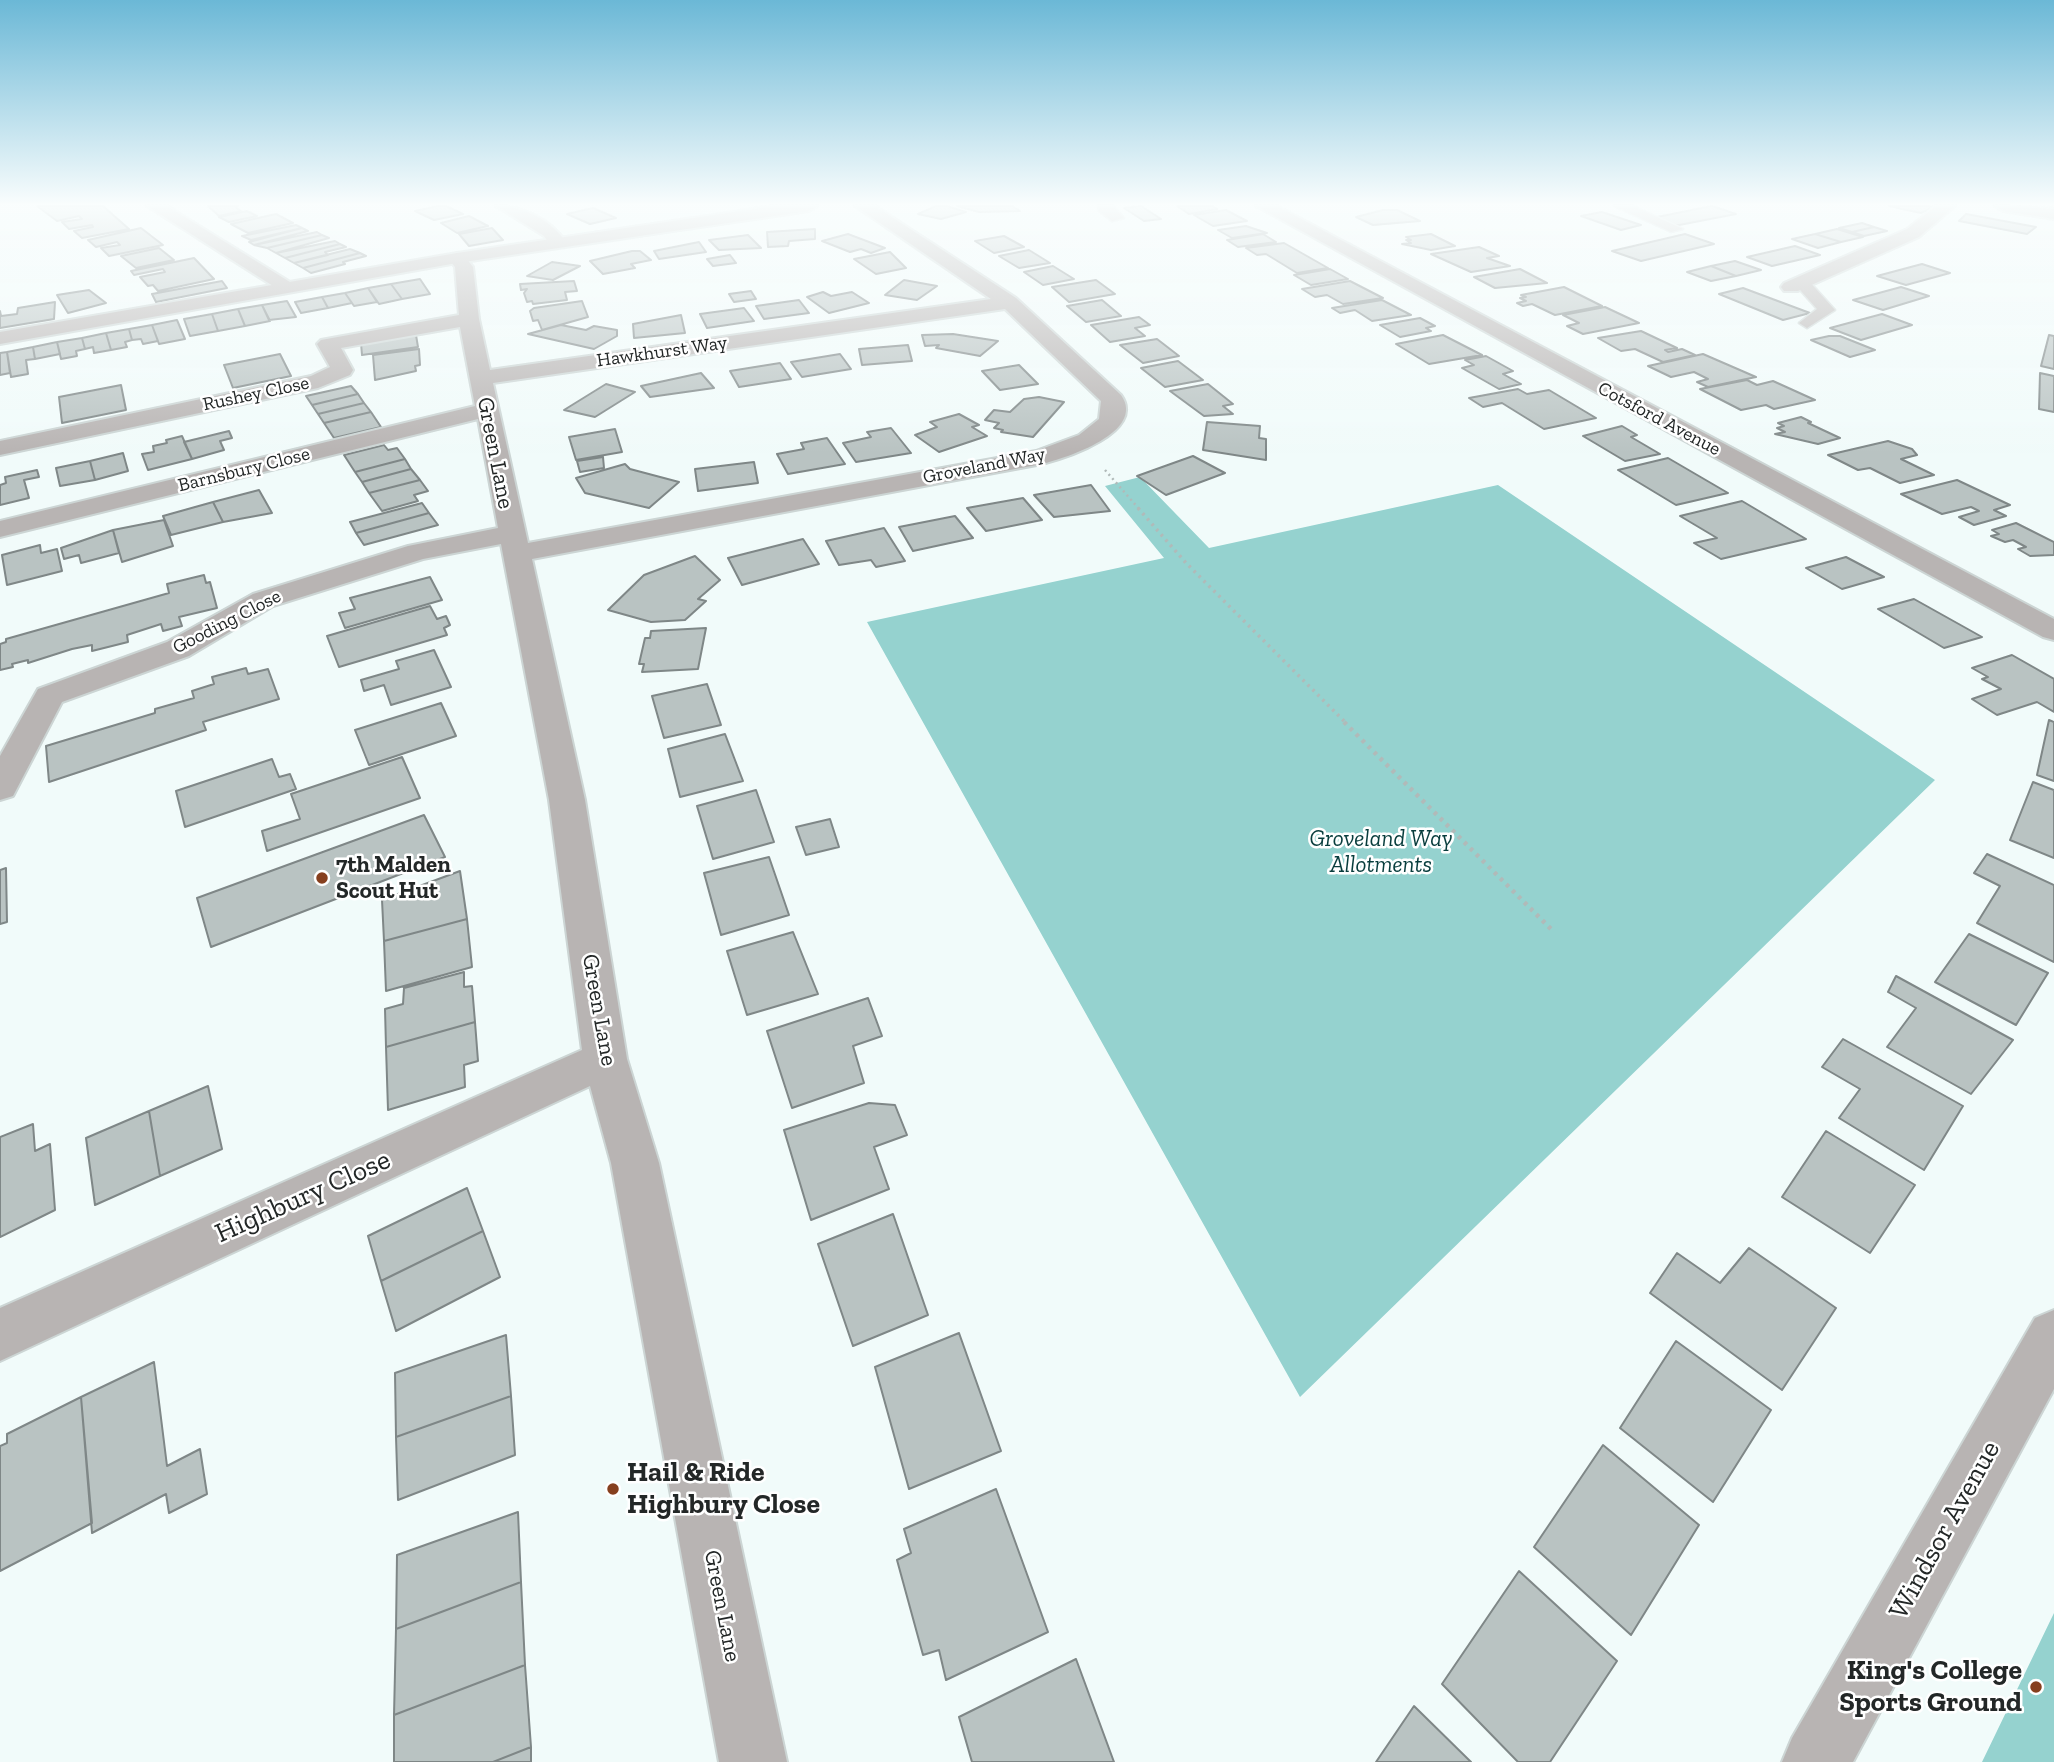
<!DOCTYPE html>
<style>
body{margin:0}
canvas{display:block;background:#f1fbfa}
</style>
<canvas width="2054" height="1762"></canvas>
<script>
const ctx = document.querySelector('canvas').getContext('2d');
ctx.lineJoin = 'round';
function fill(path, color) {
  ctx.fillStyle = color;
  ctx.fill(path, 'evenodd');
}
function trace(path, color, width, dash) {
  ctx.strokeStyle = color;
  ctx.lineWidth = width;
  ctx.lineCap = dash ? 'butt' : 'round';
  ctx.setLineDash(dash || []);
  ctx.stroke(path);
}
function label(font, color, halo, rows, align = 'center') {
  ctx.font = font + ' "Zilla Slab",serif';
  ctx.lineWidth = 5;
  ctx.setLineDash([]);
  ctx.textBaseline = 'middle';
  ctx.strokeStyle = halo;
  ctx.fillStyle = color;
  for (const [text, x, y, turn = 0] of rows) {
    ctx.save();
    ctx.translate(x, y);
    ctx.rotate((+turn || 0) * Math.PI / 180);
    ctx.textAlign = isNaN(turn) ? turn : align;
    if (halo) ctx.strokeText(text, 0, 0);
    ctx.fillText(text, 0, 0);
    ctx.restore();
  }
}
fill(new Path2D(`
 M1140,477l69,71 289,-63 437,295 -635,617 -433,-775 297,-64 -59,-72z
 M2054,1613v149h-72z`), '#95d2cf');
const building = new Path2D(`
 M37,206h66l26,23 -47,9 -8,-7 19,-4 -1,-2 -23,4 -7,-7 20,-3 -3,-3 -22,5z
 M208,206h30l-3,1 6,4 -22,5z
 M438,206h8l17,8 -29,6 -19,-9z
 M936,206h11l19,6 -25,7 -23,-5z
 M957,206h55l8,5 -41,1z
 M1141,206l20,13 -17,2 -20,-13z
 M1177,206h35l5,3 -28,5z
 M1712,206l24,8 -62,12 -17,-9z
 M1889,206h39l5,1 -12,6z
 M593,208l23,10 -26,6 -23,-10z
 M1226,210l21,11 -34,5 -19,-11z
 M1383,210h14l23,11 -47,4 -17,-8z
 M247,211l10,5 -28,6 -10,-5z
 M1602,212l39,13 -20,5 -40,-14z
 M276,214l17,9 -45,10 -17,-9z
 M1966,214l70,13 -9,7 -68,-13z
 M469,216l19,10 -31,7 -16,-10z
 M1862,223l12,4 -22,5 -13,-4z
 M296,225l6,3 -51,12 -9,-4z
 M1246,226l21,7 -35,5 -14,-8z
 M1874,227l13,4 -23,5 -12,-4z
 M141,228l22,17 -54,11 -8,-8 19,-3 -3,-3 -21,5 -8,-7z
 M302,228l6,3 -54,14 -5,-3z
 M492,228l11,12 -34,6 -10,-12z
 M815,229v10l-26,2 -1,5 -20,1 -1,-15z
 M1837,229l26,8 -22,5 -26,-8z
 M317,232l5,3 -55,13 -13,-3z
 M848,234l37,14 -14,5 -10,-4 -11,3 -28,-11z
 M1263,234l13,8 -38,5 -11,-7z
 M1431,234l24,12 -24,4 -29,-6 9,-1 -5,-3h5l-5,-3z
 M1685,234l29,10 -73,17 -29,-10z
 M1815,234l26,8 -23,6 -26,-9z
 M322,235l7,3 -53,15 -9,-5z
 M748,235l13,13 -42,2 -10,-10z
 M1004,236l20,11 -30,6 -19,-12z
 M335,241l5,3 -55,14 -9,-5z
 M699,242l7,10 -47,7 -5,-8z
 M1284,243l44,25 -31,5 -31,-19 -9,1 -11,-7z
 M340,244l6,3 -21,5 3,3 -34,8 -9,-5z
 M1795,246l25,9 -48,11 -25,-9z
 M1479,247l20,9 -12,2 23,8 -39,6 -40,-18z
 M159,248l15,12 -38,8 -15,-12z
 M350,249l10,4 -57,15 -9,-5z
 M1029,250l21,13 -31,5 -20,-12z
 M632,251h8l11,9 -20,4 4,4 -32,6 -13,-13z
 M890,252l16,16 -30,6 -22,-15z
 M360,253l6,3 -23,6 2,2 -34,9 -8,-5z
 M730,255l6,8 -23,3 -6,-7z
 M194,258l20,21 -56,12 -5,-6 -5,1 -8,-9 25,-5 -2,-3 -29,6 -3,-4z
 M1735,261l26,9 -25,6 -25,-10z
 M552,262l28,4 -27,14 -26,-4z
 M1922,264l28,9 -44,12 -29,-9z
 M1053,266l21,13 -31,6 -19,-13z
 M1711,266l25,10 -25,5 -24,-9z
 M1330,269l18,10 -37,6 -17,-10z
 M1520,269l27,14 -52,5 -21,-11z
 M420,279l10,15 -28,5 -11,-15z
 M904,280l33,6 -20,14 -32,-5z
 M1096,280l19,14 -46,8 -17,-15z
 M222,281l5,7 -71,14 -4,-8z
 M574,281l3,10 -12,1 2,8 -34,4 -1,-3 -5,1 -3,-9 3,-4 -6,1 -1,-6z
 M1350,281l33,17 -40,6 -16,-9 -12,2 -13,-8z
 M391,284l11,15 -23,5 -11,-16z
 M1564,287l38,19 -47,9 -23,-11 -9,2 -6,-3 9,-2 -6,-3 6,-1 -5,-2z
 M1901,287l28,9 -46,14 -30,-10z
 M368,288l9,14 -23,4 -9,-13z
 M1743,288l67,25 -27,7 -64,-26z
 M89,290l17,13 -38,10 -11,-18z
 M751,291l5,8 -22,3 -5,-8z
 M823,292l8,4 21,-4 17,11 -40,10 -22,-16z
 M345,293l7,10 -24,5 -6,-11z
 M322,297l6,11 -27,5 -6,-11z
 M799,300l10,13 -45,6 -8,-13z
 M1102,300l19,16 -35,6 -19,-16z
 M1382,300l29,15 -39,6 -17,-11 -15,3 -8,-5z
 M287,301l9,16 -27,3 -7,-15z
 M582,301l6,16 -46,13 -4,-10 -5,1 -3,-10 4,-3z
 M55,302l-1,17 -54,9v-17l1,5 16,-2 1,-6z
 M262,305l8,16 -25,5 -7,-17z
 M1605,307l34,16 -56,11 -16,-8 12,-3 -16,-8z
 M744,308l10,13 -47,7 -7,-14z
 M238,309l7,17 -27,5 -6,-17z
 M212,314l6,17 -28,5 -6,-17z
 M1882,314l30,11 -51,15 -31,-12z
 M681,315l4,18 -51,5 -1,-14z
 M1139,317l11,8 -15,3 10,8 -35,6 -19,-17z
 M1420,318l15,8 -9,2 5,3 -31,6 -20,-12z
 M177,320l8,19 -26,5 -7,-19z
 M152,325l6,16 -15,3 -2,-5 -9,1 -3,-11z
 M561,325l25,5 8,-4 23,4v6l-23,13 -66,-15z
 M129,329l3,11 -7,2 2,5 -16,3 -5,-17z
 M1641,331l36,17 -12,2 3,2 14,-3 13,6 -32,7 -28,-13 -14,2 -23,-13z
 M106,333l5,17 -17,3 -1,-6 -8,2 -3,-11z
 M953,334l45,7 -18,15 -44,-8 3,-3 -14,1 -3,-11z
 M416,335l2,12 -56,8 -1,-12z
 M1443,335l39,20 -53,9 -33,-20z
 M2049,335l5,1v33l-13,-3z
 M1829,336h11l35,14 -25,7 -39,-17z
 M82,338l3,11 -9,2 1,5 -16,3 -4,-17z
 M1157,339l22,17 -36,7 -23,-18z
 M57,342l3,12 -25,5 -2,-12z
 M908,345l4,16 -50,4 -3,-16z
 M33,347l2,12 -9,1 2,14 -17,3 -4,-25z
 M419,349l1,16 -5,1 1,5 -41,9 -2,-25z
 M7,352l3,21 -10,2v-22z
 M280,354l11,22 -58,12 -9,-23z
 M840,354l11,15 -49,8 -11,-15z
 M1703,354l53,23 -48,10 -11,-5 11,-3 -14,-7 -23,5 -23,-11z
 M1486,356l27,15 -10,3 18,10 -22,5 -37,-21 12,-3 -9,-5z
 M1178,361l25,19 -38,7 -24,-19z
 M780,363l11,16 -52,8 -9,-16z
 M1019,365l19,19 -38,6 -18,-19z
 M701,373l13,15 -64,9 -9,-11z
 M2040,373l14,3v36l-15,-3z
 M1747,380l10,5 16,-4 42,19 -41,9 -8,-4 -25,5 -41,-21z
 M606,384l29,8 -40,25 -31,-7z
 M1208,384l25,20 -10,2 10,8 -29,2 -34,-25z
 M121,385l5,25 -64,13 -3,-26z
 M351,386l7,8 -46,11 -6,-9z
 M1518,389l9,5 22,-4 47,28 -52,11 -42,-26 -19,4 -14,-9z
 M358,394l6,9 -46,11 -6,-9z
 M1039,397l25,5 -31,35 -32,-5 2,-2 -9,-2 5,-5 -14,-3 9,-10 16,2 14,-13z
 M364,403l7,9 -47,11 -6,-9z
 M371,412l10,15 -47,11 -10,-15z
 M959,414l20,11 -7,2 15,9 -48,16 -24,-17 22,-8 -7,-5z
 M1801,417l10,5 -3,1 32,15 -22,6 -43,-10 10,-2 -8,-4 7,-2 -6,-3z
 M1207,422l53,4 -1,12 7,1v21l-63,-10z
 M1622,426l15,9 -6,2 29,17 -35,7 -42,-25z
 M891,428l20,25 -55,9 -13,-19 28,-6 -4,-5z
 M615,429l7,23 -46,8 -7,-23z
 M229,431l3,7 -12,3 4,9 -32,9 -8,-17z
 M182,436l10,23 -44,11 -6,-16 12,-2 -1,-6 14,-3 -1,-3z
 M827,438l18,26 -57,10 -11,-20 27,-5 -3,-6z
 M1888,441l24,8 5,6 -16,4 33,16 -34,8 -30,-15 -12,2 -30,-15z
 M384,445l4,5 9,-2 8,11 -50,13 -11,-17z
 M123,453l5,18 -33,9 -5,-19z
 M1193,456l32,17 -59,22 -29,-19z
 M603,457l1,11 -24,4 -3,-11z
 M1668,458l60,35 -52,12 -58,-35z
 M405,459l6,10 -49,13 -7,-10z
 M90,461l5,19 -35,6 -4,-18z
 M754,462l4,21 -60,8 -3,-22z
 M625,464l5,5 49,13 -30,26 -64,-15 -9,-15z
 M411,469l9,11 -51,13 -7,-11z
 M37,470l2,7 -15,3 5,18 -29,7v-20l6,-2 -1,-6z
 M420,480l8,11 -14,4 4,6 -36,10 -13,-18z
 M1957,480l53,25 -16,5 12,6 -32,9 -15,-8 20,-6 -8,-4 -29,7 -41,-20z
 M1091,485l19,26 -56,6 -20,-22z
 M259,490l13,23 -49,9 -10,-20z
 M1023,498l19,22 -56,11 -19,-23z
 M1742,501l64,38 -85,20 -27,-16 23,-5 -37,-22z
 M213,502l10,20 -52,13 -8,-19z
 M422,503l7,10 -73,20 -6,-11z
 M429,513l9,12 -74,20 -8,-12z
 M955,516l18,22 -60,13 -14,-24z
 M164,520l9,26 -51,16 -9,-32z
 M2016,523l38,19v13l-24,1 -12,-7 8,-2 -13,-7 -8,2 -14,-6 8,-2 -7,-4z
 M884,528l21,33 -29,6 -5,-7 -32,5 -13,-24z
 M113,530l6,23 -38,10 -2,-8 -15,4 -3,-11z
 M803,539l16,25 -77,21 -14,-27z
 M40,545l1,8 16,-4 5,22 -55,14 -5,-30z
 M695,556l25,24 -22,19 8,2 -21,19 -34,2 -43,-12 36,-35z
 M1846,557l38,20 -42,12 -36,-21z
 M204,575l2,8 4,-1 7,26 -38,9 3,9 -19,5 -2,-7 -34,11 1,7 -36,9v-6l-20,4 -44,14v-3l-16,4 1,3 -13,3v-26l6,-2v-3l163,-46 -2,-9z
 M430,577l12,23 -97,28 -6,-15 16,-4 -5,-11z
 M1914,599l68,38 -38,11 -66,-39z
 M430,606l7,13 9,-3 4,9 -6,3 3,7 -108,32 -12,-31z
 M706,628l-8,41 -56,3 2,-8h-5l6,-26h5l1,-7z
 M434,650l17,37 -60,18 -7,-20 -20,6 -3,-11 38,-11 -3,-8z
 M2012,655l42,24v33l-17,-10 -40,13 -25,-16 29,-10 -19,-10 6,-2 -16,-9z
 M246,668l2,6 20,-5 11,30 -76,23 3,8 -157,52 -3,-36 109,-33v-4l39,-11 -2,-7 22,-7 -2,-7z
 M707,684l14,41 -57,13 -12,-42z
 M441,703l15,33 -87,29 -14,-35z
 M2049,720l5,2v59l-17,-6z
 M725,734l18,47 -63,16 -12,-48z
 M402,757l18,41 -153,53 -5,-20 38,-12 -9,-25z
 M272,759l7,18 11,-3 6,15 -111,38 -9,-36z
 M2033,782l21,8v68l-44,-18z
 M756,790l18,52 -61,17 -16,-53z
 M424,815l21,42 -234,90 -14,-49z
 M830,819l9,28 -33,8 -10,-28z
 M1987,854l67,31v77l-77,-39 23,-37 -26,-13z
 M769,857l20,58 -68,20 -17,-62z
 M6,868l1,54 -7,2v-54z
 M460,871l7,48 -83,22 -2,-41z
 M467,919l5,48 -86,24 -2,-50z
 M793,932l25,62 -71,21 -20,-64z
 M1969,934l79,39 -32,52 -81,-43z
 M464,972v15l8,-1 3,36 -89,25 -1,-38 18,-5 1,-16z
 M1896,976l117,64 -42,54 -84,-47 29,-39 -28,-16z
 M868,998l14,38 -29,10 11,37 -72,25 -25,-77z
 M475,1022l3,39 -14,4 1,22 -77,23 -2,-63z
 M1843,1039l120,67 -39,64 -85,-52 21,-29 -38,-22z
 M208,1086l14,63 -62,27 -11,-65z
 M869,1103l26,2 12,30 -33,12 15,42 -78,31 -27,-90z
 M149,1111l11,65 -65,29 -9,-67z
 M33,1124l2,27 15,-7 5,66 -55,27v-100z
 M1826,1131l89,54 -45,68 -88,-56z
 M467,1188l16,43 -102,50 -13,-45z
 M893,1214l35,101 -75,31 -35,-102z
 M483,1231l17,46 -104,54 -15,-50z
 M1749,1248l87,60 -54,82 -132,-97 27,-40 43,30z
 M959,1333l42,118 -92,38 -34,-122z
 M506,1335l5,61 -115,41 -1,-64z
 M1676,1341l95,69 -58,92 -93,-74z
 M154,1362l13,104 33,-17 7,45 -38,19 -3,-19 -74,39 -11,-136z
 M511,1396l4,59 -117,45 -2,-63z
 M81,1397l11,126 -92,48v-125l7,-3v-9z
 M1603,1445l96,80 -68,110 -97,-88z
 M996,1489l52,143 -102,48 -7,-30 -16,5 -26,-95 14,-7 -7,-24z
 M518,1512l3,70 -125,47 1,-74z
 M1519,1571l98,90 -67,101h-32l-76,-78z
 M521,1582l4,83 -131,50 2,-86z
 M1076,1659l38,103h-142l-13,-45z
 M525,1665l6,82 -38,15h-99v-47z
 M1414,1706l57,56h-95z
 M531,1747v15h-38z`);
fill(building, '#b9c3c2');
trace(building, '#7f8787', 2);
const service = new Path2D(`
 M1098,206h15l11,12 -12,3 -13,-10z
 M1614,206h19l50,23 -12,3z
 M1801,277l6,2 28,31 -28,18 -8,-5 18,-14 -24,-27z`);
const minor = new Path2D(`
 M147,206h20l131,81 -3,4h-14z
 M496,206c27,0 54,13 70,36l-3,4h-12l-7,-10z
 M855,206h20l141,92 105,97c26,37 -55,63 -79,69l-510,95 53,241 42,259 32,104 128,599h-68l-108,-599 -21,-77 -590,275v-53l582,-258 -33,-250 -48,-256 -78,15 -150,47 -84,50 -127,46 -49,94 -13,4v-44l38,-67 129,-47 86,-48 155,-48 90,-18 -20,-109 -478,118v-16l475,-115 -15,-79 -119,21 12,22 -3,5 -32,13 -318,67v-14l311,-65 19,-9 -13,-23 4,-4 138,-25 -4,-48 -7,-9 9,-5 6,1 10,13 6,52 11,51 501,-71zM1005,309l96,92 -2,18 -20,16 -43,16 -508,92 -35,-160z
 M1256,206h21l777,413v21l-11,-3z
 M1936,206h19l-36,31 -121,54h-14l-3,-4 3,-4 123,-54z
 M1995,206l59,3v10l-51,-8z
 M2054,1310v79l-201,373h-71l10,-24 243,-420z`);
const tertiary = new Path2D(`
 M774,206h43l-8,5 -352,52 -457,81v-12l457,-79z`);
trace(service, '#ccd5d4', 3);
trace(minor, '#ccd5d4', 4);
trace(tertiary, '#ccd5d4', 4);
trace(new Path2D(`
 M1105,470l35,40`), '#b1bab9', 2.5, [2, 3.5]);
trace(new Path2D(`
 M1138,508l48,55 160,160`), '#b1bab9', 3.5, [2.5, 4.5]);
trace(new Path2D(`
 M1344,722l210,210`), '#b1bab9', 4.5, [3.5, 5]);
fill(service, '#b8b4b3');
fill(minor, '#b8b4b3');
fill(tertiary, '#b8b4b3');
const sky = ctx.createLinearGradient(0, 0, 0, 453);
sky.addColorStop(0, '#6bb8d6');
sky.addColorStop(0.45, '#f9fdfd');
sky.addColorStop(1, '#f9fdfd00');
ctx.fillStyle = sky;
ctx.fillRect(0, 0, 2054, 453);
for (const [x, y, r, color] of [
 [322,878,7,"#863f1e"],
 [613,1489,7,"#863f1e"],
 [2036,1687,7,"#863f1e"]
]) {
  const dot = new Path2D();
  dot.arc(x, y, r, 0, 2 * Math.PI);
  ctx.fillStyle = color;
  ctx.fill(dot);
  trace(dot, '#fff', 2.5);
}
label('19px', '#232727', '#fff', [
 ["Hawkhurst Way",662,352,-8],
 ["Rushey Close",256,394,-12],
 ["Cotsford Avenue",1659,419,28],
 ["Groveland Way",984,466,-11],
 ["Barnsbury Close",244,470,-14],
 ["Gooding Close",227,622,-27]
]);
label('23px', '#232727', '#fff', [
 ["Green Lane",495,453,79],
 ["Green Lane",599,1010,80],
 ["Green Lane",722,1606,79]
]);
label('italic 23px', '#083d3d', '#fff', [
 ["Groveland Way",1381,839],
 ["Allotments",1381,865]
]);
label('bold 23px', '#232727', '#fff', [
 ["7th Malden",336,865],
 ["Scout Hut",336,891]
], 'left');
label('28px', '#232727', '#fff', [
 ["Highbury Close",303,1197,-24],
 ["Windsor Avenue",1945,1530,-61]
]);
label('bold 28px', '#232727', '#fff', [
 ["Hail & Ride",627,1473],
 ["Highbury Close",627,1505],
 ["King's College",2022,1671,"right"],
 ["Sports Ground",2022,1703,"right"]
], 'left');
</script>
